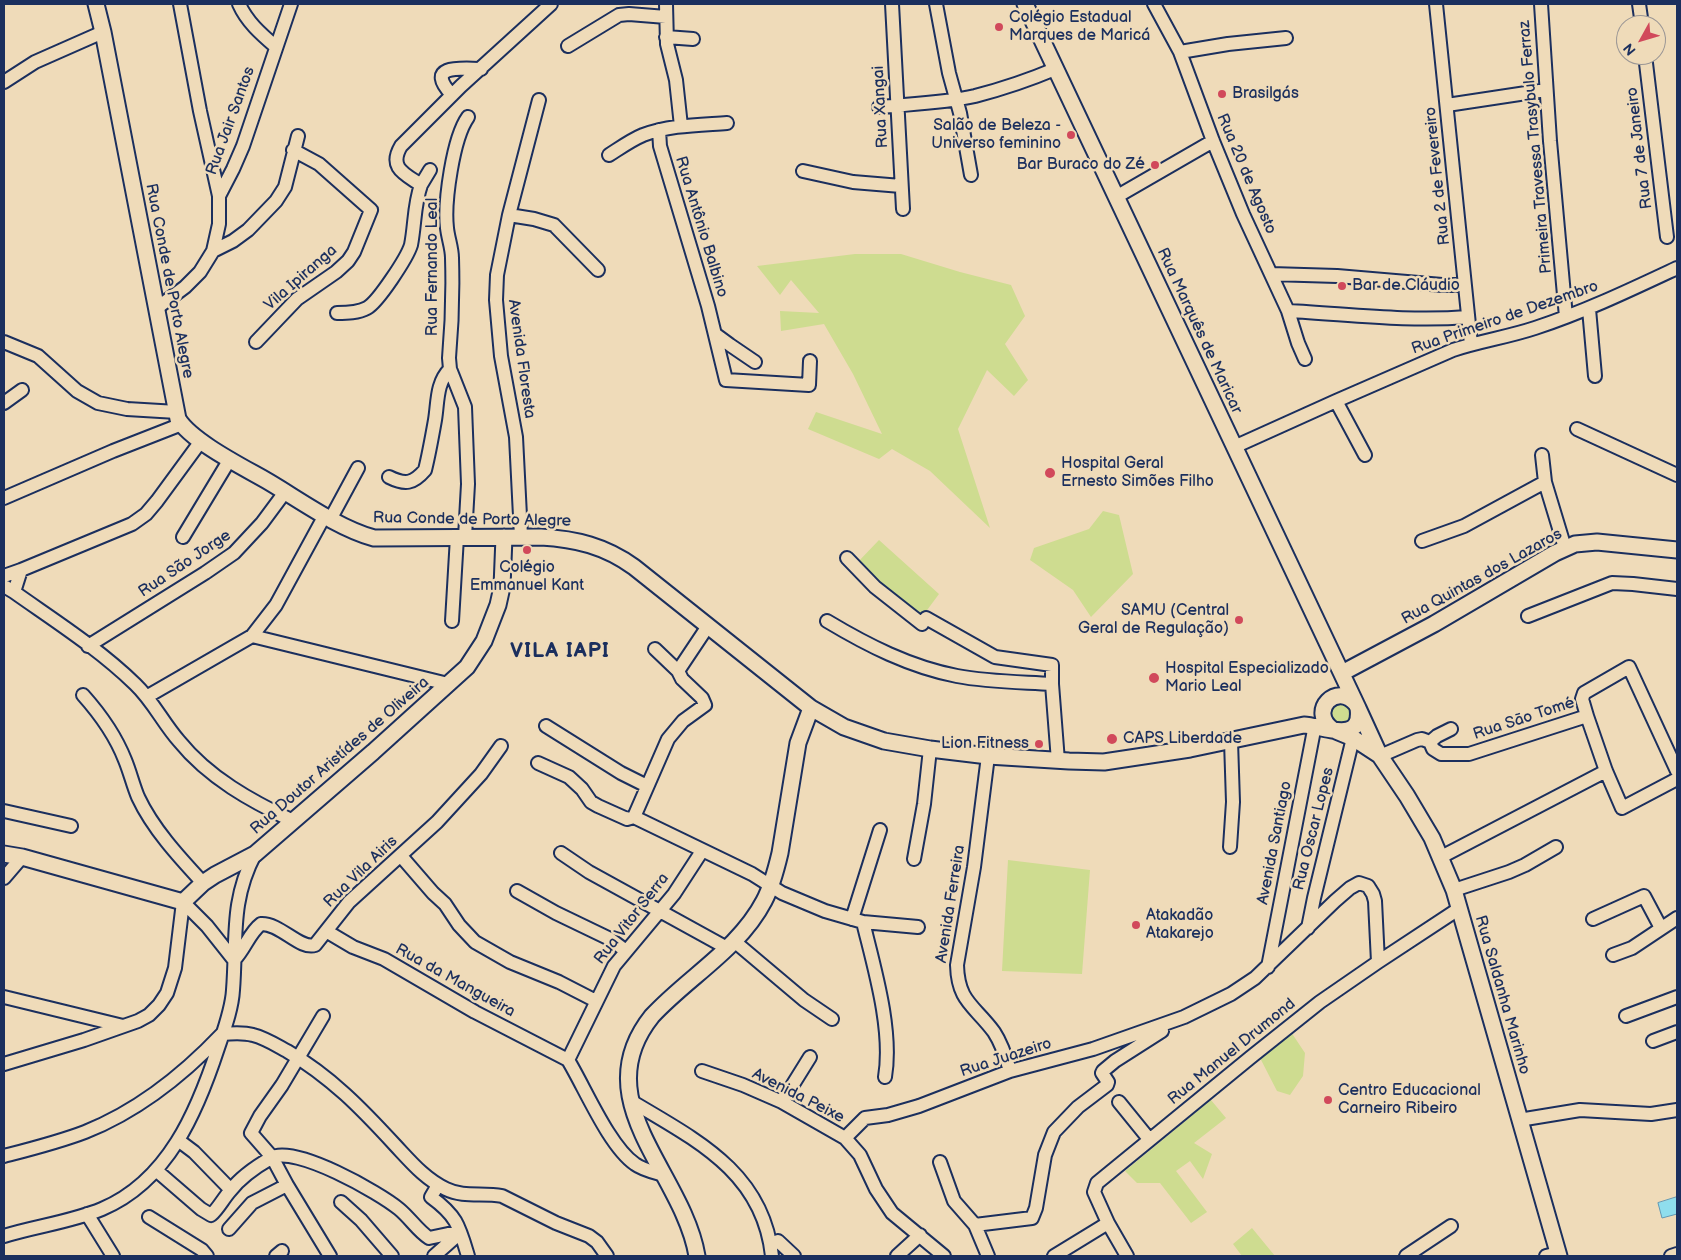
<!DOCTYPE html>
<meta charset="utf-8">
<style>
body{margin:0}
#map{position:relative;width:1681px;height:1260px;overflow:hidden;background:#efdbb9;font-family:"Balsamiq Sans",sans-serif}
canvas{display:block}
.frame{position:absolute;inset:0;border:5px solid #1b2f5e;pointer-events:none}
.north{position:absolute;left:1616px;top:15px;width:50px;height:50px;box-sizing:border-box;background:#efdbb9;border:1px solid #9a9695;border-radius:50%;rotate:231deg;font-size:14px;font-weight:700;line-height:20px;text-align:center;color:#1b2f5e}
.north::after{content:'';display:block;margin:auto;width:18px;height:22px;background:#d1495b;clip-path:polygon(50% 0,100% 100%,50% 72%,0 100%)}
</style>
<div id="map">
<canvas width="1681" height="1260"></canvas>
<div class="frame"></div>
<div class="north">N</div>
</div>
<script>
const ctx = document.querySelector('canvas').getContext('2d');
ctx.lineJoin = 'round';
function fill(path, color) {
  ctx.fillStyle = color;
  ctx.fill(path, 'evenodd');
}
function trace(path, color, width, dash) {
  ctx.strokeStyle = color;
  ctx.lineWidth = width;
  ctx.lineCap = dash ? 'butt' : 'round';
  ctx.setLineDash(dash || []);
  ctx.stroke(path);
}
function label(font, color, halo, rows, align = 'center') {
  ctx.font = font + ' "Balsamiq Sans",sans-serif';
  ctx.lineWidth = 5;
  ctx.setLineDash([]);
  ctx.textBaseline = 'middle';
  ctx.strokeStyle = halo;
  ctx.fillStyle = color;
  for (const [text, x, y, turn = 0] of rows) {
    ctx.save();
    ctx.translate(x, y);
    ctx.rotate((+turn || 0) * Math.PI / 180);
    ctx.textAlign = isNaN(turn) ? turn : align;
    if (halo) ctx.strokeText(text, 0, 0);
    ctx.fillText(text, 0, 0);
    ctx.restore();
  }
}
fill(new Path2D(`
 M855,254h46l59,18 51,13 14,31 -20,28 23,36 -14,16 -27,-26 -29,59 32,99 -60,-57 -38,-22 -13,10 -71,-30 8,-17 66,22 -29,-60 -29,-50 -43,7 -1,-20 39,2 -28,-33 -11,15 -23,-29z
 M1103,511l16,4 14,59 -42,43 -18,-27 -43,-30 4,-12 55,-19z
 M879,540l60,54 -20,27 -63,-57z
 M1344,703c7,6 10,12 4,20l-11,3 -9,-16 4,-6z
 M1008,860l82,10 -8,104 -80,-3z
 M1291,1032l14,21 -2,23 -13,19 -13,-4 -18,-35z
 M1211,1100l15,18 -32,25 18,11 -9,25 -13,-18 -14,10 31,41 -16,11 -31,-40h-23l-12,-12z
 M1252,1228l23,28h-33l-9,-12z`), '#cedc90');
const water = new Path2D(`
 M1677,1197v17l-15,4 -4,-15z`);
fill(water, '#8fdeed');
trace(water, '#6198b4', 1);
const minor = new Path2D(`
 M180,4l20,107 19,85v28l-6,27
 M239,4c8,18 22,30 37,43
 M666,4l1,40 9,36 5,46
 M892,4l11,205
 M936,4l13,69 11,40 11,62
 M1154,4l26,48 33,89 30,73 45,97 10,32 7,16
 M1436,4l35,340
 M1541,4l9,137 16,176
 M1639,4l3,21
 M666,37l27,2
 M568,46l51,-31 10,-1 37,3
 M1180,52l48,-8 58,-6
 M1645,55l22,182
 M4,82l31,-20 68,-30
 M452,95c-28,-30 8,-27 29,-26
 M1447,105l99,-15
 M879,107c31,-3 65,-4 96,-11 27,-7 54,-16 80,-27
 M659,130l1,16 48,160 18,74 83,5 1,-24
 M609,155c11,-7 22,-15 34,-20 26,-10 56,-10 84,-12
 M803,171l50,11 48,4
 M421,185l9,-15
 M219,196l14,-27 10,-23 48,-142
 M1116,197l97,-56
 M509,215l25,4 20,6 44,45
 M1271,274l66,2 105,9h23
 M157,308l28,-21 15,-15 13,-21 20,-10 15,-11 28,-29 9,-14 13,-51
 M1589,309l6,67
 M1288,311c60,3 119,11 180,6
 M337,313c10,0 21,0 30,-5 11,-6 40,-50 44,-63 4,-20 3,-41 10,-60 -16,-11 -33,-17 -20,-39l60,-60 90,-82
 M715,334l15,11 25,17
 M4,342l34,14 39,35 21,12 29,6 50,3
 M256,342l41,-43 39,-27 12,-11 6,-9 17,-42 -52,-46 -26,-14
 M1336,401l29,54
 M4,403l18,-13
 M1577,429l100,46
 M1234,447l102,-46 117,-51c27,-9 55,-13 82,-22 49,-16 95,-38 142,-60
 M1542,455l3,27 20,66
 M389,477c16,8 24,7 36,-7 4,-16 7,-33 10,-50 3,-18 1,-37 15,-51
 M4,498l109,-47 69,-27
 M331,518l27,-50
 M521,536l-5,-99 -15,-81 -5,-56 1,-25 12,-60 30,-115
 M183,537l47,-78
 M465,537l3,-53 -3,-77 -15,-38 -1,-11c3,-33 4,-67 3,-100 0,-10 -4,-20 -5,-30 -3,-26 6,-90 21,-111
 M1422,541l42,-15 81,-44
 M847,558l28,29 47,37 4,-6 69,39 57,8v19
 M4,576l17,-6
 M4,586l10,6c41,29 85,57 121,92 18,17 28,39 44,57 30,37 72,60 114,80
 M14,592l7,-22 111,-46 14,-10 11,-13 44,-60
 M1528,616l84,-33 21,1 44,5
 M452,621l5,-84
 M827,621c40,24 83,46 130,55 31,6 64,6 95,8l6,77
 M252,636l24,-31 49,-90
 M88,646l117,-73 29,-20 28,-30 23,-31
 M678,671l30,-45
 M83,695c17,19 33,42 42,65 5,12 8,25 13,37 15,32 41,60 65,86
 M148,696l104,-60 196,48
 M546,726l75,47 26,13
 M1430,742l3,7 8,5h28l118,-38
 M1430,742l7,-6 14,-7
 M988,756l-14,111 -17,98c1,37 17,40 37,67 8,12 12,25 16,39
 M1380,756l37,-16 5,-1 8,3
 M538,763l31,14 13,12 9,13 7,4 29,13 7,-2 118,57 30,19 43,18 38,11 55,5
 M1677,771l-48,-104 -45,26 -2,6 5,17 19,55 16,37 55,-29
 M4,811l67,15
 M634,817l34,-78 15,-18 22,-16 -3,-7 -20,-19 -4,-8 -23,-22
 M1230,847l3,-45 -2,-61
 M561,853l28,19 138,76
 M401,856l32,37 12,11 14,21 16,17 35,20 49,20 37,19
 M1441,857l165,-86
 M914,859l10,-55 6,-55
 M4,878l18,-21
 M1454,890l55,-18 16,-7 31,-18
 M517,891l39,22 54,26 16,12
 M183,902l24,24 27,34c11,-11 15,-27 27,-36 19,-1 39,26 54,21l34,-43 88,-80 44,-48 20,-28
 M852,919l28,-89
 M1593,919l51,-23 17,32
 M863,922c11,45 30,108 22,155
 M1308,928l6,-30 39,-160
 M326,931l27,16 31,12 91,53 93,48
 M734,941l70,59 28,19
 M1613,955l19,-7 45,-30
 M1268,967l47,-242
 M4,997l119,29
 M323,1016l-41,69 -22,31 -9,17 21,24 15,28 43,71
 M1626,1016l51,-19
 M1653,1041l24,-9
 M568,1060l46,-94 60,-72 28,-43
 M568,1060c17,28 41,86 67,104 8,6 19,8 29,11
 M4,1064l80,-24 54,-19 11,-6 10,-10 8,-12 8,-25 8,-66
 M702,1071l41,14 39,17 63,36 15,17 16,34 16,24 52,43
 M631,1101c65,39 132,71 141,155
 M782,1102l28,-45
 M1119,1102l30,37
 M1519,1120l61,-10 71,4 26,-4
 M845,1138l20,-20 23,-3 31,-9 91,-35 83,-22 91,-32 47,-23 24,-16 80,-77 15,-13 9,-5 9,3 5,8 2,7 3,61
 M178,1140l16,12 37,38
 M4,1156c27,-7 55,-14 81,-24 53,-21 99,-58 137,-98 10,-1 21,-2 31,1 12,3 23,10 34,16 44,26 74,57 108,94 16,17 30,34 51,44 18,9 37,3 56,7l54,27 33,13 8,6 10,14
 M940,1162l14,39 21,24 13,31
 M157,1171l44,38 10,6c7,-6 12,-16 19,-24 10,-13 27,-25 41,-33 23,-14 109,35 128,51 11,9 19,22 30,29l19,-4 12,-1
 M438,1185l-7,12c26,19 28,29 37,59
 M341,1202l20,18 31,36
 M87,1214l26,42
 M149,1217l53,33 5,6
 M975,1225l57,-7 4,-10 9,-53 9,-23 24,-25 29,-22 1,-3 -6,-9 1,-2 12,-10 47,-30
 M229,1229l23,-26 35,-18
 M4,1236c32,-10 67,-14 98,-27 66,-28 95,-97 116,-161 6,-18 14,-39 15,-58 4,-50 -3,-89 22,-136
 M778,1241l16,15
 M276,1256l6,-5
 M434,1256l26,-23
 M897,1256l23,-21
 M1054,1256l54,-33
 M1127,1256l-19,-33 -14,-31 3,-9 154,-126 69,-55 58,-40 82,-54
 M1406,1256l45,-30
 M1546,1256l12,-3
 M1671,1256l6,-2`);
const major = new Path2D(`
 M96,4l7,28 75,387c14,23 67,49 91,63 32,19 69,46 105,56l167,-1c35,2 64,9 93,30l177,141 33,19 40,14 46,8 58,7 81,5 35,1 86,-13 114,-24c19,1 59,20 54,-17l-333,-704
 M1342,673l92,-49 121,-71 20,-9 22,-2 80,8
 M1358,708l22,48 27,40 25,42 22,52 105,366
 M1332,729c-24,-18 5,-48 24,-25
 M1336,731l17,7 26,17
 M4,854l18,3 161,45 20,-19 12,-8 40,-21 118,-102 94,-85 17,-26 14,-36 4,-18 2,-50
 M697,1256c-14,-84 -113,-155 -45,-240 36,-39 87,-67 112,-115 8,-15 12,-31 16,-48l18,-110 13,-35`);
trace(minor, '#1b2f5e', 16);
trace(major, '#1b2f5e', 19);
trace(minor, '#efdbb9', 12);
trace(major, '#efdbb9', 15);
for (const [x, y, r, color] of [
 [999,27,5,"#d1495b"],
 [1222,94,5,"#d1495b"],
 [1071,135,5,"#d1495b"],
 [1155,165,5,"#d1495b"],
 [1342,286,5,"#d1495b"],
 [1050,473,6,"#d1495b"],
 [527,550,5,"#d1495b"],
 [1239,620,5,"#d1495b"],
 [1154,678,6,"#d1495b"],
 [1112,739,6,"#d1495b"],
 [1039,744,5,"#d1495b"],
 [1136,925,5,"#d1495b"],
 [1328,1100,5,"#d1495b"]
]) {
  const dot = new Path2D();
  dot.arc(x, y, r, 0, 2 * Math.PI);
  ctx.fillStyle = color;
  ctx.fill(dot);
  trace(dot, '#efdbb9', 2);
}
label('16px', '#1b2f5e', '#efdbb9', [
 ["Colégio Estadual",1009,18],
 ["Marques de Maricá",1009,36],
 ["Brasilgás",1232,94],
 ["Salão de Beleza -",1061,126,"right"],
 ["Universo feminino",1061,144,"right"],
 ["Bar Buraco do Zé",1145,165,"right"],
 ["Bar de Cláudio",1352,286],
 ["Hospital Geral",1061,464],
 ["Ernesto Simões Filho",1061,482],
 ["Colégio",527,568,"center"],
 ["Emmanuel Kant",527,586,"center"],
 ["SAMU (Central",1229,611,"right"],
 ["Geral de Regulação)",1229,629,"right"],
 ["Hospital Especializado",1165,669],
 ["Mario Leal",1165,687],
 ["CAPS Liberdade",1123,739],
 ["Lion Fitness",1029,744,"right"],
 ["Atakadão",1146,916],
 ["Atakarejo",1146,934],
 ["Centro Educacional",1338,1091],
 ["Carneiro Ribeiro",1338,1109]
], 'left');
label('16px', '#1b2f5e', '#efdbb9', [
 ["Rua Xangai",881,107,-93],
 ["Rua Jair Santos",231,121,-70],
 ["Primeira Travessa Trasybulo Ferraz",1536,147,-95],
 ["Rua 7 de Janeiro",1640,148,-97],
 ["Rua 20 de Agosto",1246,174,67],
 ["Rua 2 de Fevereiro",1438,176,-96],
 ["Rua Antônio Balbino",701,227,73],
 ["Rua Fernando Leal",433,267,-90],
 ["Vila Ipiranga",301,278,-41],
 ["Rua Conde de Porto Alegre",169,281,79],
 ["Rua Primeiro de Dezembro",1505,318,-19],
 ["Rua Marquês de Maricar",1199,331,65],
 ["Avenida Floresta",521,359,82],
 ["Rua Conde de Porto Alegre",472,520,1],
 ["Rua São Jorge",185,564,-34],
 ["Rua Quintas dos Lazaros",1482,577,-29],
 ["Rua Sāo Tomé",1524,719,-18],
 ["Rua Doutor Aristídes de Oliveira",340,756,-41],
 ["Rua Oscar Lopes",1314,829,-76],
 ["Avenida Santiago",1275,843,-79],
 ["Rua Vila Airis",361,872,-44],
 ["Avenida Ferreira",951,904,-81],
 ["Rua Vitor Serra",632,919,-52],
 ["Rua da Mangueira",455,981,29],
 ["Rua Saldanha Marinho",1502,995,74],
 ["Rua Manuel Drumond",1232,1052,-39],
 ["Rua Juazeiro",1006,1058,-18],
 ["Avenida Peixe",798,1096,27]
]);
ctx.letterSpacing = '1px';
label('bold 21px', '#1b2f5e', '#efdbb9', [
 ["VILA IAPI",560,652]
]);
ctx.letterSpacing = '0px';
</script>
